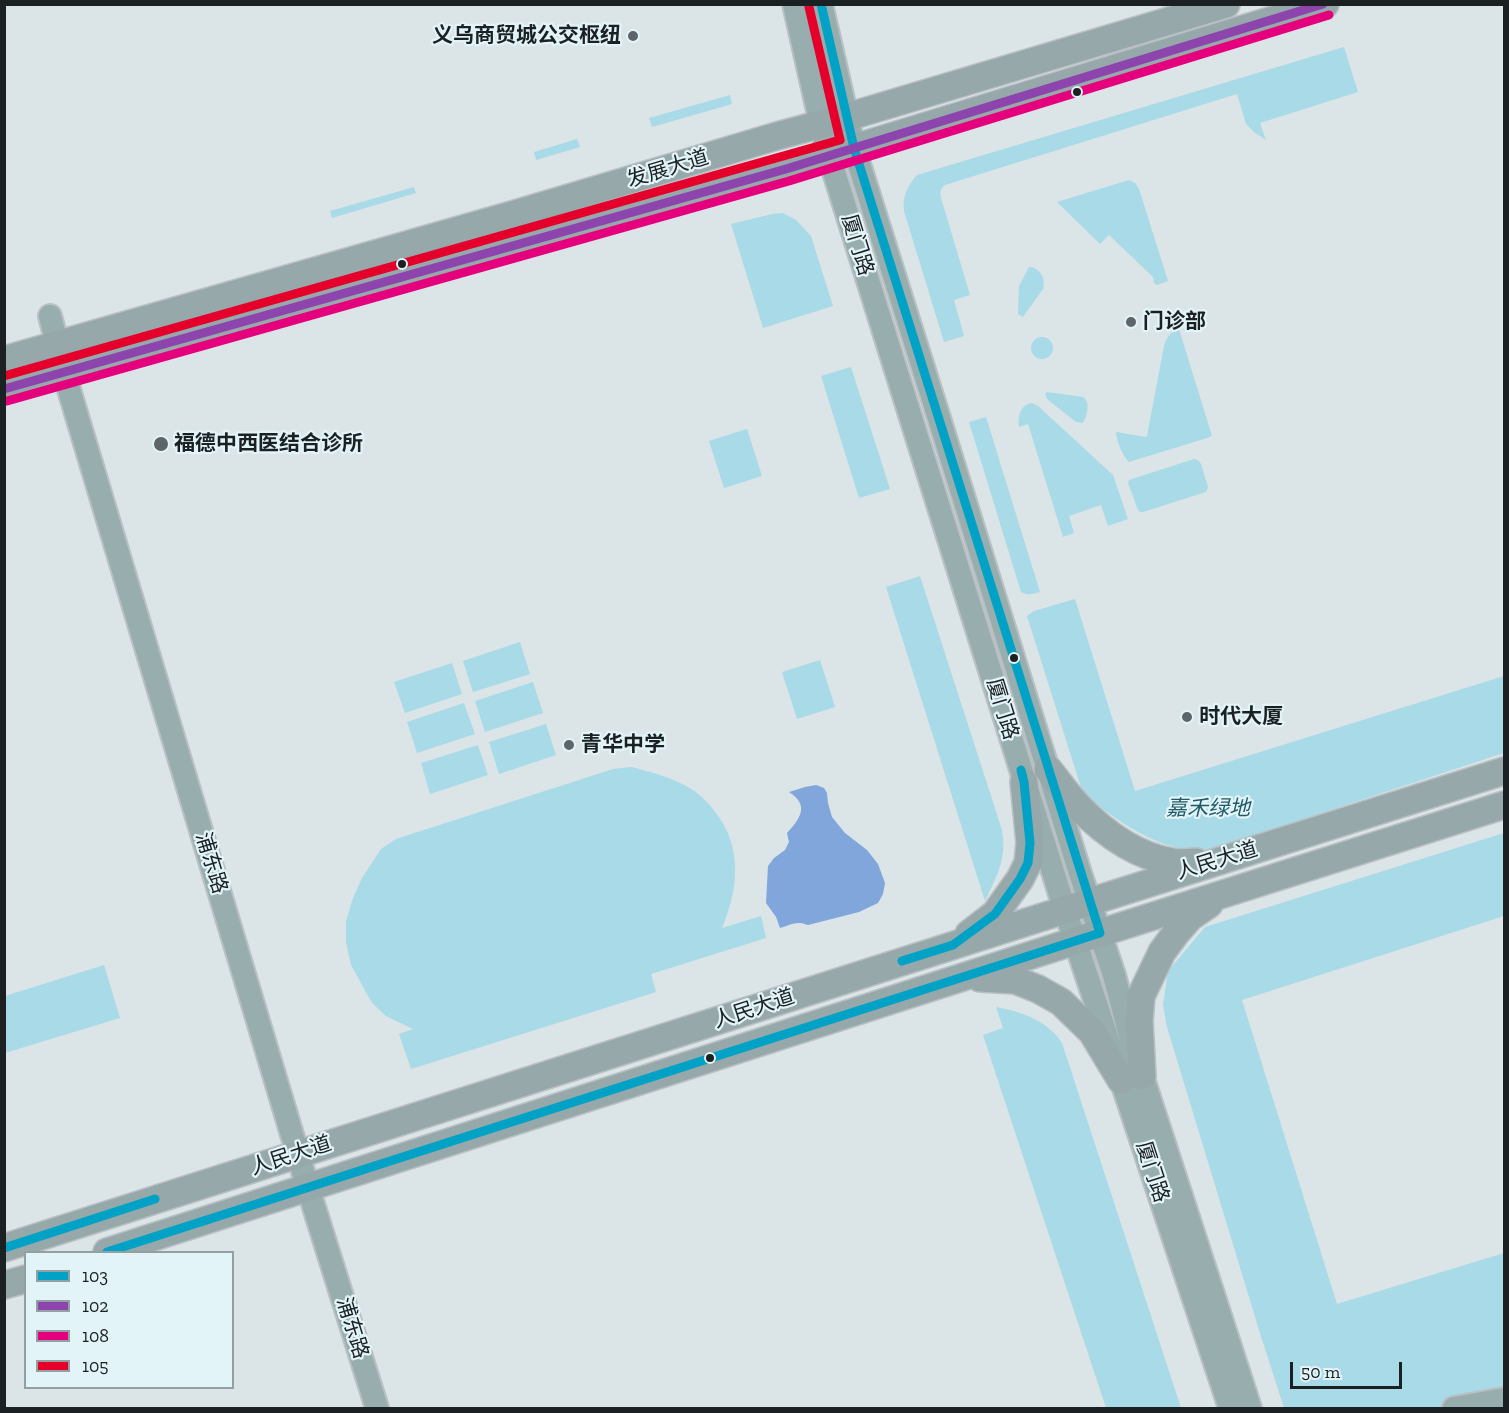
<!DOCTYPE html>
<meta charset="utf-8">
<style>
body{margin:0}
#map{position:relative;width:1509px;height:1413px;overflow:hidden;background:#dbe4e7;font-family:"Zilla Slab",serif}
canvas{display:block}
.frame{position:absolute;inset:0;border:6px solid #1b2123;pointer-events:none}
.legend{position:absolute;left:24px;top:1251px;width:210px;height:138px;box-sizing:border-box;background:#e3f4f9;border:2px solid #93a0a3;margin:0;padding:8px 10px;list-style:none;font-size:18px;color:#1b2123}
.legend li{display:flex;align-items:center;gap:12px;height:30px}
.legend b{width:30px;border:2px solid #93a0a3}
.scale{position:absolute;left:1290px;top:1362px;width:112px;height:27px;box-sizing:border-box;border:3px solid #1b2123;border-top:0;padding-left:8px;font-size:18px;line-height:21px;white-space:nowrap;color:#1b2123;-webkit-text-stroke:4px #e3f4f9;paint-order:stroke}
</style>
<div id="map">
<canvas width="1509" height="1413"></canvas>
<div class="frame"></div>
<ul class="legend">
<li><b style="height:8px;background:#01a2c5"></b>103</li>
<li><b style="height:8px;background:#8e44ad"></b>102</li>
<li><b style="height:8px;background:#e5007d"></b>108</li>
<li><b style="height:8px;background:#e4002b"></b>105</li>
</ul>
<div class="scale">50 m</div>
</div>
<script>
const ctx = document.querySelector('canvas').getContext('2d');
ctx.lineJoin = 'round';
function fill(path, color) {
  ctx.fillStyle = color;
  ctx.fill(path, 'evenodd');
}
function trace(path, color, width, dash) {
  ctx.strokeStyle = color;
  ctx.lineWidth = width;
  ctx.lineCap = dash ? 'butt' : 'round';
  ctx.setLineDash(dash || []);
  ctx.stroke(path);
}
function label(font, color, halo, rows, align = 'center') {
  ctx.font = font + ' "Zilla Slab","Noto Sans SC",serif';
  ctx.lineWidth = 4.5;
  ctx.setLineDash([]);
  ctx.textBaseline = 'middle';
  ctx.strokeStyle = halo;
  ctx.fillStyle = color;
  for (const [text, x, y, turn = 0] of rows) {
    ctx.save();
    ctx.translate(x, y);
    ctx.rotate((+turn || 0) * Math.PI / 180);
    ctx.textAlign = isNaN(turn) ? turn : align;
    if (halo) ctx.strokeText(text, 0, 0);
    ctx.fillText(text, 0, 0);
    ctx.restore();
  }
}
fill(new Path2D(`
 M1344,47l14,45 -98,31 6,17 -12,-8 -8,-8 -9,-30 -292,91c-5,4 -5,7 -4,13l29,97 -16,5 10,36 -20,6 -40,-131c-2,-14 4,-26 13,-36z
 M730,95l2,9 -80,23 -3,-9z
 M577,139l3,8 -44,13 -2,-8z
 M1129,180l6,3 4,6 29,92 -11,4 -3,-2 -1,-6 -44,-42 -9,9 -43,-42z
 M414,187l2,6 -84,25 -2,-7z
 M783,213l13,7 15,16 22,70 -70,22 -32,-104 41,-10z
 M1029,267c12,1 17,12 14,22l-20,28 -5,-3 1,-28z
 M1179,329l33,107 -5,2 -78,24c-7,-7 -12,-20 -13,-30l30,5 1,-1 17,-90c3,-9 6,-14 15,-17z
 M1031 348a11 11 0 1 1 22 0a11 11 0 1 1-22 0Z
 M851,367l39,122 -31,9 -38,-122z
 M1047,392l36,5c8,5 4,19 0,26l-7,-1 -29,-23 -2,-5z
 M1032,403l6,3 75,69 15,44 -20,7 -7,-21 -32,11 5,17 -11,4 -35,-113 -9,3c-1,-11 1,-22 13,-24z
 M986,417l54,175c-7,2 -12,4 -19,0l-52,-170z
 M747,429l15,47 -38,12 -15,-47z
 M1194,459l4,1 3,4 7,23 -2,5 -63,20h-3l-2,-2 -10,-27 1,-3z
 M920,576l82,254c5,29 -5,46 -17,71l-99,-314z
 M1075,599l60,192 369,-115v77l-301,99c-10,-2 -22,-3 -32,-6 -32,-9 -62,-32 -88,-52l-56,-178 7,-5z
 M520,642l10,32 -57,18 -10,-31z
 M820,660l15,47 -38,12 -15,-47z
 M452,663l10,31 -57,19 -11,-31z
 M533,682l10,31 -58,19 -10,-31z
 M464,703l11,31 -58,19 -10,-31z
 M546,724l10,31 -57,19 -10,-32z
 M478,745l10,30 -58,19 -9,-31z
 M632,767c22,6 42,11 61,23 9,6 17,15 23,23 27,35 22,77 6,115l39,-12 5,22 -115,36 5,18 -245,77 -12,-35 14,-5 -27,-13 -14,-13 -21,-38 -5,-23v-21l7,-23 9,-20 19,-29 15,-10 217,-70z
 M1504,833v83l-262,84 95,304 167,-51v155h-220l-25,-78 -92,-303 -4,-22 5,-34 37,-44z
 M104,965l16,53 -115,35v-57z
 M996,1007c26,5 51,13 66,36l119,365h-75l-123,-373 20,-7z`), '#a9dae7');
fill(new Path2D(`
 M816,785l8,3 3,5 1,10 4,14 13,16 22,17 11,14 7,19 -2,11 -5,9 -19,9 -51,13c-11,-5 -18,0 -28,3l-4,-11 -10,-14 2,-37 6,-8 11,-8 4,-8 -2,-9c13,-14 23,-28 2,-41l16,-5z`), '#81a6dc');
const minor = new Path2D(`
 M794,4l27,120 8,32 236,754 165,498
 M821,4l33,144 84,267 142,458 34,102 20,76 116,357
 M50,316l20,77 238,795 69,220
 M1454,1408l50,-9`);
const major = new Path2D(`
 M4,360l508,-145 265,-79 70,-19 379,-113
 M4,389l782,-220 539,-165
 M1048,769c10,12 19,26 30,37 25,26 58,50 94,56 8,2 16,0 24,0
 M969,934l26,-20 25,-35 8,-16 2,-20 -6,-61
 M980,978l35,2 23,9 23,13 31,30 29,48
 M1142,1076l-3,-55 2,-25 21,-44 14,-19 14,-16 19,-13
 M4,1248l1117,-356 383,-121
 M107,1252l993,-319 404,-128
 M4,1285l22,-6`);
trace(minor, '#b9c0c3', 26);
trace(major, '#b9c0c3', 30);
trace(minor, '#97adae', 22);
trace(major, '#97a8ab', 27);
trace(new Path2D(`
 M902,961l51,-16 42,-31 25,-35 8,-16 2,-20 -6,-61 -3,-12
 M4,1248l151,-49
 M107,1252l993,-319 -246,-785 -33,-144`), '#01a2c5', 9);
trace(new Path2D(`
 M4,389l782,-220 537,-165`), '#8e44ad', 9);
trace(new Path2D(`
 M7,401l782,-220 540,-166`), '#e5007d', 9);
trace(new Path2D(`
 M4,376l836,-236 -31,-133`), '#e4002b', 9);
for (const [x, y, r, color] of [
 [633,36,6,"#5e6568"],
 [1077,92,5,"#1b2123"],
 [402,264,5,"#1b2123"],
 [1131,322,6,"#5e6568"],
 [161,444,8,"#5e6568"],
 [1014,658,5,"#1b2123"],
 [1187,717,6,"#5e6568"],
 [569,745,6,"#5e6568"],
 [710,1058,5,"#1b2123"]
]) {
  const dot = new Path2D();
  dot.arc(x, y, r, 0, 2 * Math.PI);
  ctx.fillStyle = color;
  ctx.fill(dot);
  trace(dot, '#e3f4f9', 2);
}
label('bold 21px', '#1b2123', '#e3f4f9', [
 ["义乌商贸城公交枢纽",621,36,"right"],
 ["门诊部",1143,322],
 ["福德中西医结合诊所",174,444],
 ["时代大厦",1199,717],
 ["青华中学",581,745]
], 'left');
label('21px', '#1b2123', '#e3f4f9', [
 ["发展大道",668,169,-17],
 ["厦门路",857,245,73],
 ["厦门路",1002,709,73],
 ["人民大道",1217,861,-17],
 ["浦东路",211,863,73],
 ["人民大道",754,1009,-18],
 ["人民大道",291,1156,-18],
 ["厦门路",1152,1172,72],
 ["浦东路",352,1328,73]
]);
label('italic 21px', '#205a67', '#e3f4f9', [
 ["嘉禾绿地",1208,809]
]);
</script>
